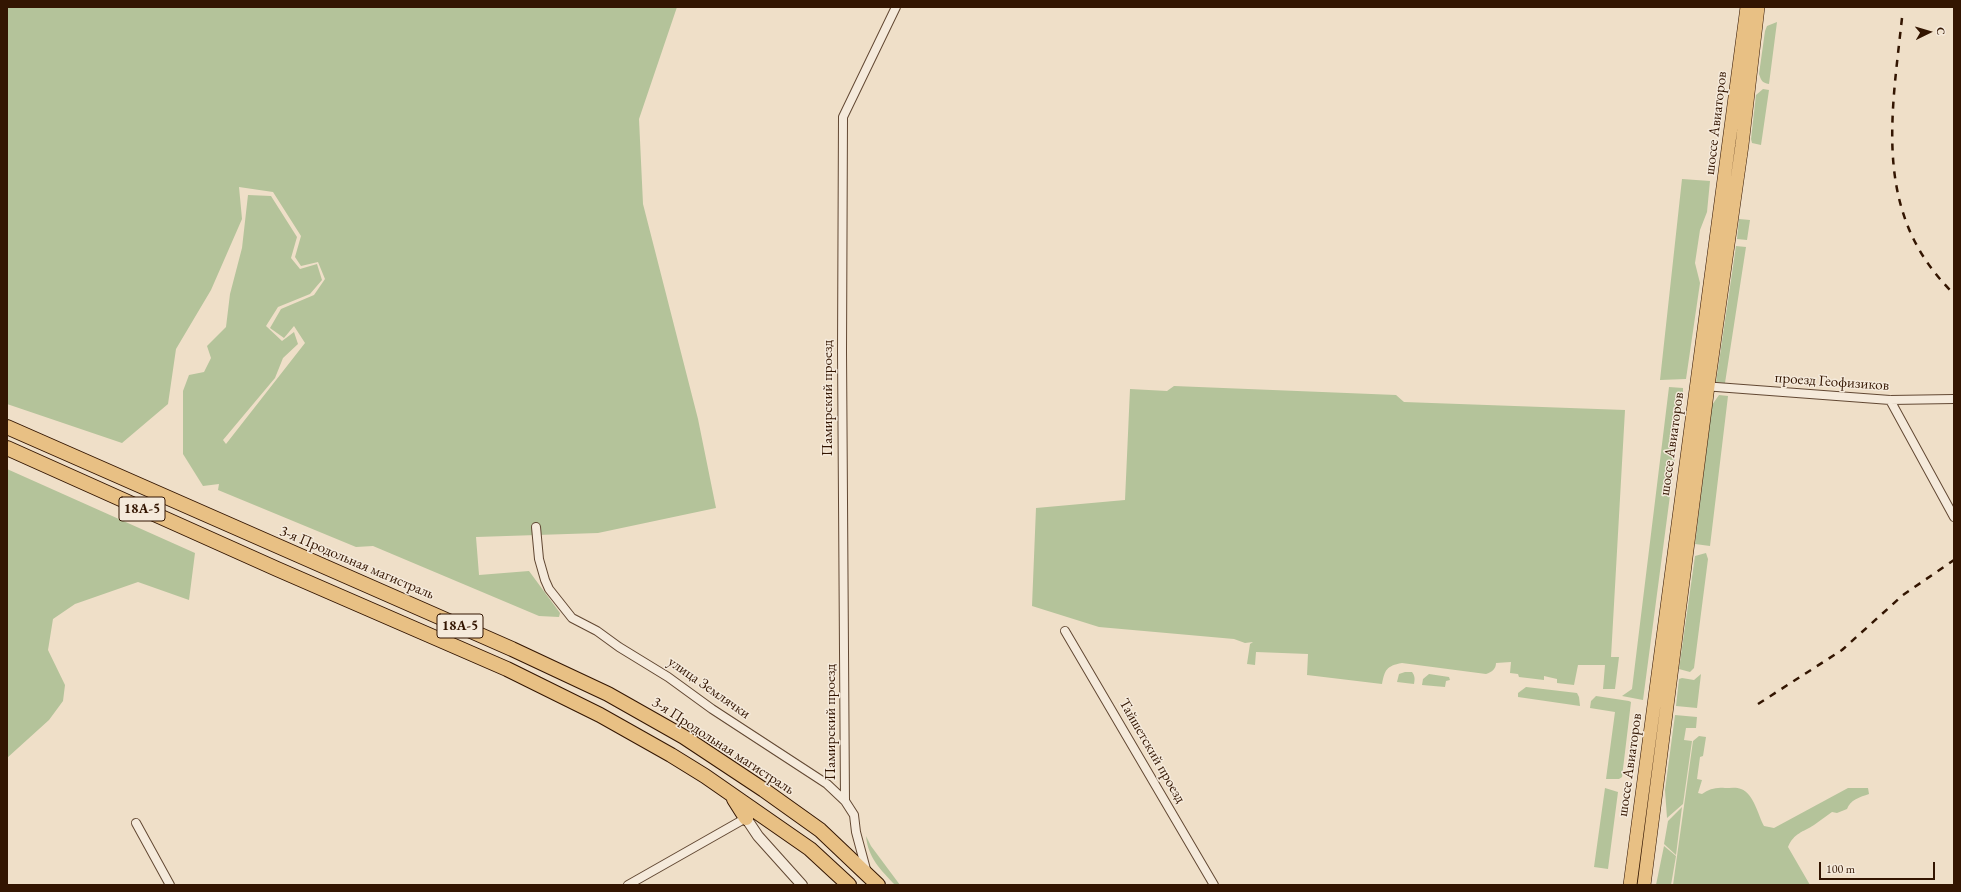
<!DOCTYPE html>
<meta charset="utf-8">
<style>
body{margin:0}
#map{position:relative;width:1961px;height:892px;overflow:hidden;background:#efdfc8;font-family:"EB Garamond",serif}
canvas{display:block}
.frame{position:absolute;inset:0;border:8px solid #331501;pointer-events:none}
.north{position:absolute;left:1909px;top:12px;width:40px;height:40px;-webkit-text-stroke:3px #f5eadb;paint-order:stroke;rotate:85deg;font-size:11px;font-weight:700;line-height:16px;text-align:center;color:#331501}
.north::after{content:'';display:block;margin:auto;width:14px;height:18px;background:#331501;clip-path:polygon(50% 0,100% 100%,50% 72%,0 100%)}
.scale{position:absolute;left:1819px;top:862px;width:116px;height:18px;box-sizing:border-box;border:2px solid #331501;border-top:0;padding-left:5px;font-size:12px;line-height:14px;white-space:nowrap;color:#331501;-webkit-text-stroke:3px #f5eadb;paint-order:stroke}
</style>
<div id="map">
<canvas width="1961" height="892"></canvas>
<div class="frame"></div>
<div class="north">С</div>
<div class="scale">100 m</div>
</div>
<script>
const ctx = document.querySelector('canvas').getContext('2d');
ctx.lineJoin = 'round';
function fill(path, color) {
  ctx.fillStyle = color;
  ctx.fill(path, 'evenodd');
}
function trace(path, color, width, dash) {
  ctx.strokeStyle = color;
  ctx.lineWidth = width;
  ctx.lineCap = dash ? 'butt' : 'round';
  ctx.setLineDash(dash || []);
  ctx.stroke(path);
}
function label(font, color, halo, rows, align = 'center') {
  ctx.font = font + ' "EB Garamond",serif';
  ctx.lineWidth = 3;
  ctx.setLineDash([]);
  ctx.textBaseline = 'middle';
  ctx.strokeStyle = halo;
  ctx.fillStyle = color;
  for (const [text, x, y, turn = 0] of rows) {
    ctx.save();
    ctx.translate(x, y);
    ctx.rotate((+turn || 0) * Math.PI / 180);
    ctx.textAlign = isNaN(turn) ? turn : align;
    if (halo) ctx.strokeText(text, 0, 0);
    ctx.fillText(text, 0, 0);
    ctx.restore();
  }
}
fill(new Path2D(`
 M7,7h670l-38,112 4,85 55,215 18,89 -118,25 -122,4 3,38 50,-4 31,42 -1,4 -20,-1 -166,-70 -17,1 -138,-57 1,-6 -16,2 -20,-32v-63l6,-16 15,-3 7,-14 -4,-12 19,-19 4,-33 12,-46 6,-53 23,1 26,41 -6,21 9,11 17,-5 5,16 -12,14 -32,13 -12,19 16,15 12,-9 4,12 -15,14 -8,20 -52,62 3,4 79,-101 -11,-17 -10,12 -14,-10 11,-19 33,-14 11,-16 -7,-17 -17,4 -6,-9 6,-21 -28,-44 -34,-5 3,32 -31,71 -35,59 -8,55 -46,39 -115,-39z
 M1777,22l-8,62c-7,-1 -8,-4 -10,-10l6,-43 2,-5z
 M1763,89l6,1 -8,55 -9,-2 -1,-4 5,-44z
 M1682,179l28,2 -3,31 -7,18 -5,33 5,20 -14,96 -26,1z
 M1739,219l11,1 -3,20 -10,-1z
 M1736,246l10,1 -21,136 -9,-1z
 M1174,386l222,9 8,7 221,8 -14,247h8l-4,32h-12l2,-24h-27l-4,20 -17,-2v-4l-13,-3v4l-25,-3 -1,-3 -8,-1 1,-11 -15,1c0,6 -4,9 -10,11l-84,-11c-16,3 -17,7 -20,21l-75,-9 1,-21 -52,-2 -1,13 -8,-1 3,-20 3,-2 -8,1 -11,-4 -135,-12 -67,-21 4,-98 89,-8 5,-111 37,2z
 M1669,387l14,1v9l-40,303 -21,-4 10,-7z
 M1719,395l9,1 -18,150 -15,-2 17,-139z
 M7,469l188,84 -6,47 -51,-18 -63,22 -22,15 -5,31 17,35 -2,16 -14,19 -42,38z
 M1706,553l2,6 -14,109 -4,4 -11,-3 16,-113z
 M1405,672h7c3,4 3,7 2,12l-17,-2 2,-8z
 M1429,674l20,3 1,3 -4,1 -1,6 -23,-2 1,-6z
 M1701,674l-4,34 -21,-2 3,-27 3,-1 12,2z
 M1526,687l51,6 2,4 1,9 -62,-9v-4z
 M1596,696l33,5 2,1 -9,75 -3,2h-13l9,-67 -25,-4 1,-7z
 M1675,715l22,2 -1,11h-10l-2,12 8,1 -9,63 -16,14 -2,-28z
 M1699,736l7,1 -3,19 -3,1 -3,22 5,1 -4,13 4,1c7,-5 14,-7 23,-6 5,0 12,-1 16,1 13,5 17,26 23,37l10,2 74,-40h20l1,6c-9,3 -19,6 -22,15l-10,4 -5,-1c-6,4 -12,9 -18,13 -11,7 -20,8 -26,22l22,38h-137l20,-144z
 M1605,788l13,4 -10,77 -14,-2z
 M1682,807l-6,48 -12,-11 4,-23z
 M866,836l5,10 29,39h-5c-14,-15 -27,-27 -29,-49z
 M1664,846l12,10 -5,29h-15z`), '#b4c39a');
const minor = new Path2D(`
 M1703,386l187,14 64,-1
 M1890,400l64,117
 M536,527l3,32 6,21 4,9 23,29 25,13 22,16 49,30 44,32 115,75 18,17 9,14 2,17 11,41
 M1065,631l149,254
 M845,801l-3,-450 1,-234 53,-110
 M136,823l34,62
 M628,885l118,-67`);
const tertiary = new Path2D(`
 M746,818l12,18 44,49`);
const primary = new Path2D(`
 M1630,885l117,-878
 M1644,885l64,-499 34,-241 16,-138`);
const trunk = new Path2D(`
 M7,427l505,222 96,45 76,43 80,53 56,40 58,55
 M7,448l270,121 230,100 93,46 71,40 34,21 105,73 39,36
 M734,799l12,19`);
trace(minor, '#624833', 10);
trace(tertiary, '#624833', 12);
trace(primary, '#331501', 14);
trace(trunk, '#331501', 16);
trace(minor, '#f5eadb', 8);
trace(tertiary, '#f5eadb', 10);
trace(primary, '#e8c084', 13);
trace(trunk, '#e8c084', 14);
trace(new Path2D(`
 M1902,18c-11,101 -29,197 52,276
 M1758,704l84,-54 61,-55 51,-35`), '#331501', 2.5, [7, 7]);
for (const [x, y, w] of [
 [142,509,46],
 [460,626,46]
]) {
  const box = new Path2D();
  box.roundRect(x - w / 2, y - 12, w, 24, 3);
  ctx.fillStyle = '#f5eadb';
  ctx.fill(box);
  trace(box, '#331501', 1);
}
label('bold 14px', '#331501', null, [
 ["18А-5",142,509],
 ["18А-5",460,626]
]);
label('15px', '#331501', '#f5eadb', [
 ["шоссе Авиаторов",1716,123,-83],
 ["проезд Геофизиков",1832,382,4],
 ["Памирский проезд",828,398,-90],
 ["шоссе Авиаторов",1672,444,-82],
 ["3-я Продольная магистраль",357,563,23],
 ["улица Землячки",709,688,35],
 ["Памирский проезд",831,722,-90],
 ["3-я Продольная магистраль",723,746,33],
 ["Тайшетский проезд",1152,751,60],
 ["шоссе Авиаторов",1630,765,-82]
]);
</script>
